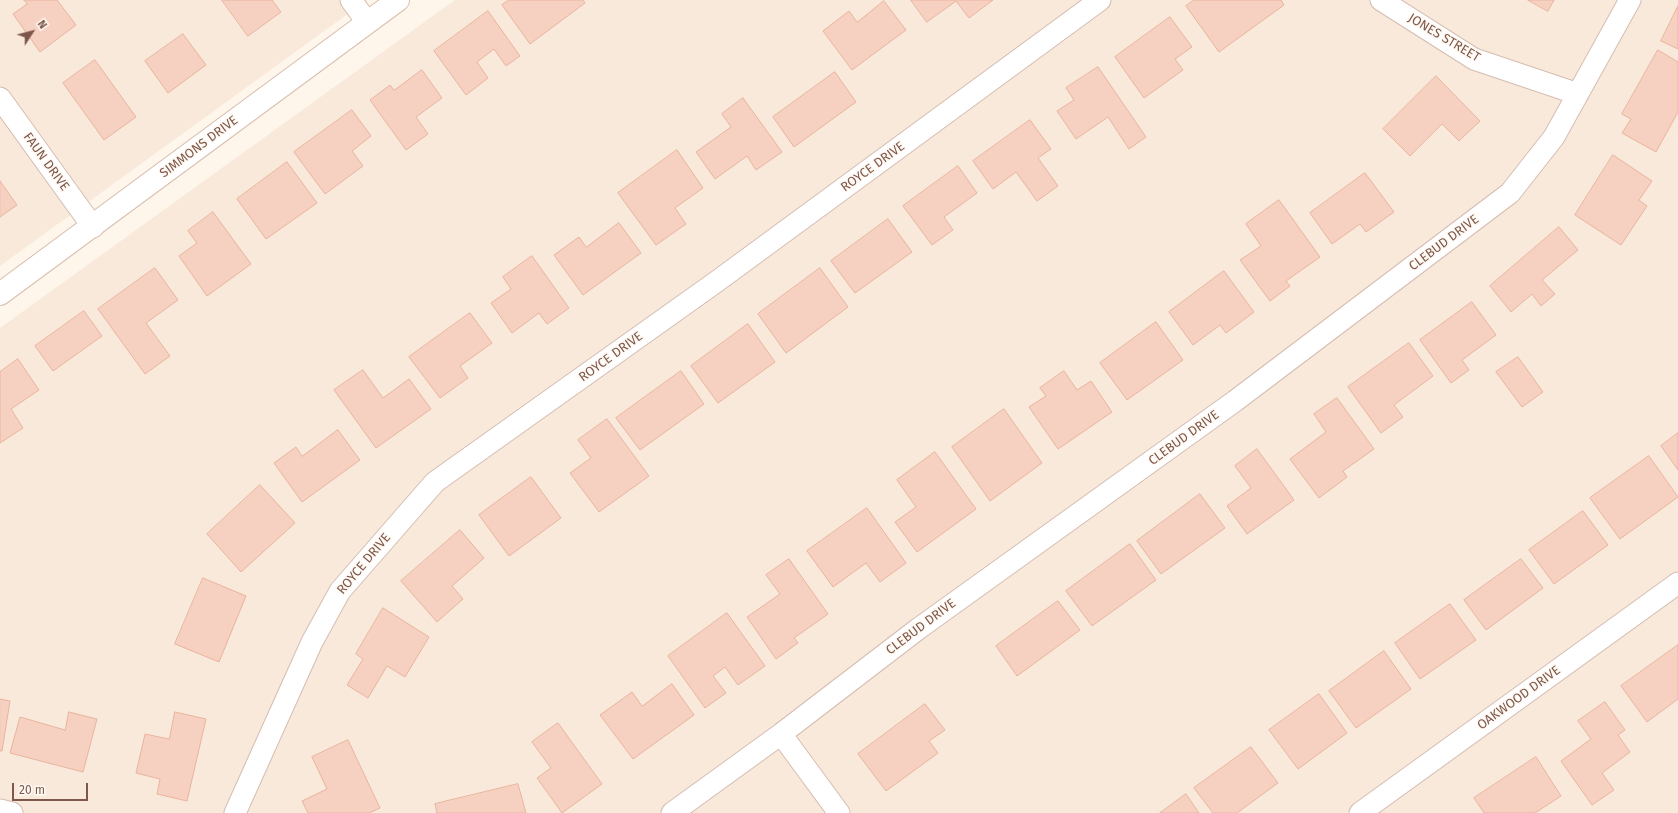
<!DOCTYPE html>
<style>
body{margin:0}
#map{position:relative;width:1678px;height:813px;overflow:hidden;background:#fef5eb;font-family:"Fira Sans",sans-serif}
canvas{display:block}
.north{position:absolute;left:12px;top:12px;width:40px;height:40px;-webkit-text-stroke:3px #fff9f3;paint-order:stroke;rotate:54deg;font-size:11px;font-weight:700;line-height:16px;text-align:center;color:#7d574a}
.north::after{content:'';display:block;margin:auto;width:14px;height:18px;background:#7d574a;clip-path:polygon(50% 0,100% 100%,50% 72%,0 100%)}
.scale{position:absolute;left:12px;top:783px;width:76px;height:18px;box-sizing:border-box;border:2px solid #7d574a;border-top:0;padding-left:5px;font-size:12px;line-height:14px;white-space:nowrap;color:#7d574a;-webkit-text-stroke:3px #fff9f3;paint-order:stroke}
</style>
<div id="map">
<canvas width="1678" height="813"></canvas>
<div class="north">N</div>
<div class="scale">20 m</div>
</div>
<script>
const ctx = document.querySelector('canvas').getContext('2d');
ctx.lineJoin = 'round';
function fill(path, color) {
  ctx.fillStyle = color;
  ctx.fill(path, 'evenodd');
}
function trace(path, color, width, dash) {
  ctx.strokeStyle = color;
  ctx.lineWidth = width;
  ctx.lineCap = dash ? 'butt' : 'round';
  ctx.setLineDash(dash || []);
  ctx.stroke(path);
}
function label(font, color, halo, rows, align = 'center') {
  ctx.font = font + ' "Fira Sans",sans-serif';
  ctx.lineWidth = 3;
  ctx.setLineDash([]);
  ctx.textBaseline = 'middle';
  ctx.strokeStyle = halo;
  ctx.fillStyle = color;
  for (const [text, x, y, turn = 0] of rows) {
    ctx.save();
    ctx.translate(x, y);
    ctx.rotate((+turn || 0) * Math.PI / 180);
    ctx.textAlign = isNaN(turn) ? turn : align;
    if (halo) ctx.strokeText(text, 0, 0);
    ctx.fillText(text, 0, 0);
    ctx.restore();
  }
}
fill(new Path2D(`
 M0,0h367l-367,266z
 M455,0h1223v813h-1678v-485z`), '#f9e9db');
const building = new Path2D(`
 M24,0h33l19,25 -36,27 -27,-38 14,-10z
 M222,0h50l9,12 -33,24z
 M509,0h74l2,3 -55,41 -28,-39z
 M911,0h82l-24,18 -13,-17 -29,21z
 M1194,0h87l3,5 -65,47 -33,-46z
 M1528,0h26l-6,11z
 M884,1l22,29 -54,40 -29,-39 26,-20 8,11z
 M1678,6v43l-17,-8z
 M488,11l32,45 -14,10 -12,-17 -17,13 11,16 -22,17 -32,-44z
 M1170,17l22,30 -17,12 8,11 -39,28 -29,-41z
 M183,34l23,31 -38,28 -23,-32z
 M1658,50l20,12v50l-22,40 -34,-19 9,-14 -9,-5z
 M95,60l41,57 -32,23 -41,-57z
 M1098,67l48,70 -17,12 -21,-32 -32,22 -19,-28 17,-11 -8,-12z
 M422,70l20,28 -26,19 12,17 -22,16 -36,-50 20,-15 4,5z
 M835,72l21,30 -62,45 -21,-30z
 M1436,76l44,45 -21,20 -17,-17 -32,32 -27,-27z
 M743,98l39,54 -26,18 -9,-14 -32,23 -19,-27 35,-25 -9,-13z
 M352,110l19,26 -19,15 11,15 -38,28 -31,-42z
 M1030,120l21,29 -13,9 20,28 -21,15 -21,-29 -23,17 -20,-28z
 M677,150l26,38 -28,20 11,16 -30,21 -38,-52z
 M1613,155l39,26 -13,19 8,6 -26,39 -46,-30z
 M287,162l30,41 -51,36 -29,-40z
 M958,166l19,27 -33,24 9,13 -21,15 -29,-39z
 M1365,173l29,39 -28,20 -6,-8 -28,20 -22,-31z
 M0,181l17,24 -17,12z
 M1279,200l41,57 -34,24 4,5 -20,15 -30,-41 21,-14 -15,-22z
 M213,212l38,52 -44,32 -28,-40 18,-13 -9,-12z
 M888,219l24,33 -57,41 -24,-32z
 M619,223l22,30 -58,42 -29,-40 25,-18 7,10z
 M1559,227l19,23 -36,30 13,14 -14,12 -9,-12 -21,18 -21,-26z
 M532,256l37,52 -22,16 -8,-11 -27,20 -21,-30 20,-14 -8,-12z
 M155,268l23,32 -32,23 24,33 -25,18 -47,-65z
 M820,268l28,39 -62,46 -28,-39z
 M1224,271l30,41 -28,21 -6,-8 -27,20 -24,-33z
 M1472,302l24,33 -34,25 7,10 -18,13 -31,-43z
 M84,311l18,25 -49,35 -18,-25z
 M470,313l22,30 -32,23 8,12 -28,20 -31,-41z
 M1156,322l27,38 -56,40 -27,-37z
 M748,324l27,38 -57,41 -27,-37z
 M1409,343l24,33 -39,29 9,12 -22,16 -33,-46z
 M1518,357l25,35 -21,15 -26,-35z
 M18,359l21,31 -28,19 12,19 -23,15v-71z
 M363,370l20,28 26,-19 22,30 -55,39 -42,-58z
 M681,371l23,33 -64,46 -24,-32z
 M1064,371l13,19 14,-9 21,31 -54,37 -29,-42 17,-11 -6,-8z
 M1337,398l37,51 -31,22 4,6 -28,21 -29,-39 36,-27 -12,-18z
 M1004,409l38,54 -52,38 -38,-54z
 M607,419l42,57 -50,36 -29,-39 21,-15 -13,-18z
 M338,430l22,30 -58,42 -28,-39 22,-16 6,9z
 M1678,433v37l-17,-24z
 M1257,449l37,51 -47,34 -20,-28 24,-18 -16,-22z
 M935,452l41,57 -59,43 -22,-30 21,-15 -19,-27z
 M1649,456l29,41 -58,42 -30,-41z
 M531,477l30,41 -52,38 -30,-41z
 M260,485l35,38 -54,49 -34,-38z
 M1200,494l25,34 -64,46 -24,-33z
 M867,508l39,55 -26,19 -14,-19 -33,24 -26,-36z
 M1583,511l25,34 -54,39 -25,-34z
 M460,530l24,28 -32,28 11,13 -26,23 -36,-41z
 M1130,544l26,36 -64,46 -26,-35z
 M789,559l39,55 -34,24 4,5 -22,16 -29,-42 33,-23 -14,-19z
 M1521,559l22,29 -57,42 -22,-30z
 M203,578l43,18 -27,66 -44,-18z
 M1058,601l22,29 -63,46 -21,-30z
 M1450,604l26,36 -56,39 -25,-36z
 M383,608l46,29 -24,40 -18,-11 -19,32 -21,-13 16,-26 -7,-5z
 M727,613l38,53 -27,19 -13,-18 -12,9 13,17 -21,15 -37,-52z
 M1678,645v54l-31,23 -26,-36z
 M1384,651l27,38 -55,39 -27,-37z
 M672,684l22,31 -61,44 -33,-44 32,-23 10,14z
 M1319,694l28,39 -49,36 -29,-39z
 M0,699l10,2 -8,50h-2z
 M1605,702l20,28 -7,5 12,17 -28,21 12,17 -22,15 -31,-44 30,-22 -13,-18z
 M925,704l20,26 -16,11 9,12 -52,38 -28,-37z
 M69,712l28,7 -14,53 -73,-19 10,-36 45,13z
 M175,712l31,7 -19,82 -30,-7 3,-15 -24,-6 9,-39 24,5z
 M558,723l44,61 -40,29 -25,-35 14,-10 -19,-26z
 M348,740l32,68 -11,5h-61l-6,-12 25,-12 -15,-32z
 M1251,747l27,36 -41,30h-24l-19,-25z
 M1536,757l25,39 -26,17h-51l-10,-15z
 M518,784l8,29h-89l-2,-9z
 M1186,794l13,19h-39z`);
fill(building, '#f6d0c0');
trace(building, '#eab49e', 1);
const street = new Path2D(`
 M351,0l16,22
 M1381,0l93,59 104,35
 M0,98l93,129
 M781,734l58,79
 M0,810l12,3
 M235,813l77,-171 28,-51 95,-109 281,-200 384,-282
 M672,813l109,-79 137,-105 317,-228 275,-208 44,-56 76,-137
 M1360,813l318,-230`);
const secondary = new Path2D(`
 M0,294l398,-294`);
trace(street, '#d5bdb1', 23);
trace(secondary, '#dabfb0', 24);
trace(street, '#fff', 21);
trace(secondary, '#fff', 22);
label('13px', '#7d574a', '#fff9f3', [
 ["JONES STREET",1444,38,31],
 ["SIMMONS DRIVE",199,147,-37],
 ["FAUN DRIVE",46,162,54],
 ["ROYCE DRIVE",873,167,-36],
 ["CLEBUD DRIVE",1444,243,-37],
 ["ROYCE DRIVE",611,357,-36],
 ["CLEBUD DRIVE",1184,438,-36],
 ["ROYCE DRIVE",364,564,-50],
 ["CLEBUD DRIVE",921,627,-37],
 ["OAKWOOD DRIVE",1519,698,-36]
]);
</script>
